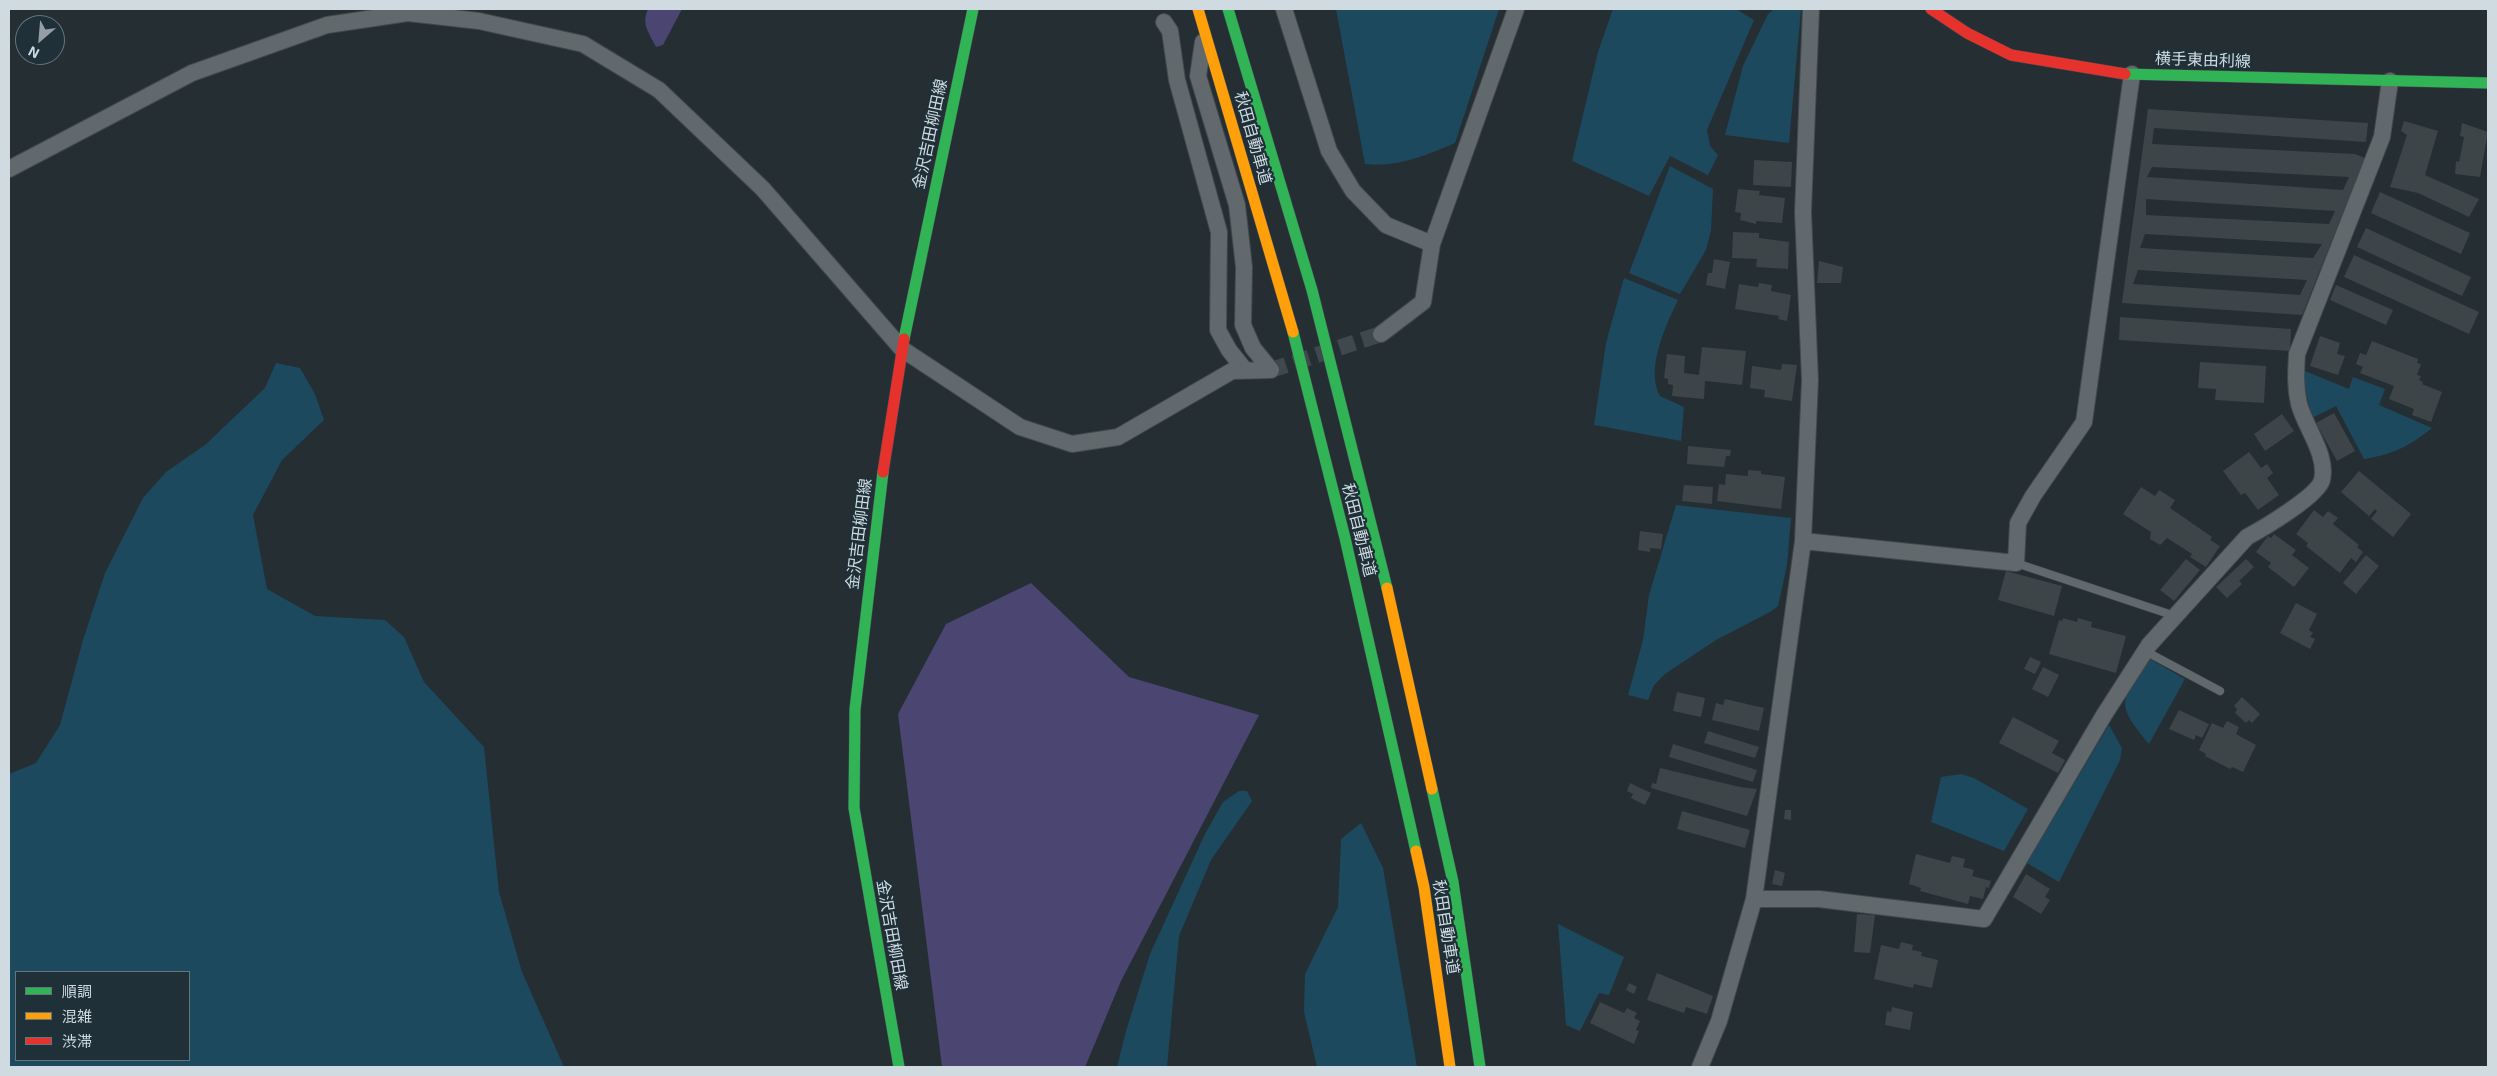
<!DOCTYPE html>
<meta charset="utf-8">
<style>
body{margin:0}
#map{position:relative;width:2497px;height:1076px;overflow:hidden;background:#252e33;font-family:"Exo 2","Noto Sans JP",sans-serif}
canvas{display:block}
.frame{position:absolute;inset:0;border:10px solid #d0dbe1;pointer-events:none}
.legend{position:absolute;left:15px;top:971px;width:175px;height:90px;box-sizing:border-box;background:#1f3039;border:1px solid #66747c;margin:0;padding:6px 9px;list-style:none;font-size:15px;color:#d0dbe1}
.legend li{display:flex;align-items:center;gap:10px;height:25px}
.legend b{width:25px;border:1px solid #66747c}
.north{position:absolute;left:15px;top:15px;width:50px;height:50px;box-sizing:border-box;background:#1f3039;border:1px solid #66747c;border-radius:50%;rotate:207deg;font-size:14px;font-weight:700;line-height:20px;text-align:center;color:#d0dbe1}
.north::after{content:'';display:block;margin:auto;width:18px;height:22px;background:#949ea4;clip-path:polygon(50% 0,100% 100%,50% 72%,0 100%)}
</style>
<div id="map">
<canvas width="2497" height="1076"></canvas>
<div class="frame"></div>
<ul class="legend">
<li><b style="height:6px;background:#30b455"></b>順調</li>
<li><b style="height:6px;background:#ff9f0a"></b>混雑</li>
<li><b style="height:6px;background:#e5322d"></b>渋滞</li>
</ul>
<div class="north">N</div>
</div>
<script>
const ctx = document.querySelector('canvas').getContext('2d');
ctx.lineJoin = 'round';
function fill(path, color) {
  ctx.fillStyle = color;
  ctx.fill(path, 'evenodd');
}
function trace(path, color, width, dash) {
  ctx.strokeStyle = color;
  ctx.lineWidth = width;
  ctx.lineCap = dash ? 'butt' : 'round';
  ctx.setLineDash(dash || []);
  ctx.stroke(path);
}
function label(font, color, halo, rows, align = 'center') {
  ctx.font = font + ' "Exo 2","Noto Sans JP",sans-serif';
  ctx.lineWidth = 4.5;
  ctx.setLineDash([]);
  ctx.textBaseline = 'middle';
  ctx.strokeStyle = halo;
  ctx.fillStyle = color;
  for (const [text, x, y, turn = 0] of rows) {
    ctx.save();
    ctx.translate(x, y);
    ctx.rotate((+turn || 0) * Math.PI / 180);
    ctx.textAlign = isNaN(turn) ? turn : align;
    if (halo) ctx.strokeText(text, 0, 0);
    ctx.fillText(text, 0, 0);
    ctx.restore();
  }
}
fill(new Path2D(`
 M1336,9h163l-44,134c-28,12 -58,25 -90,21z
 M1613,9h123l18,11 -47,110 3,16 8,9 -10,20 -38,-19 -21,40 -77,-35 26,-109z
 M1774,9h27l-12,134 -64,-8 18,-69 25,-52z
 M1670,166l43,23 -2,42 -5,19 -26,44 -51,-21z
 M1624,278l54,22c-12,25 -33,69 -18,96l24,11 -3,34 -87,-16 12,-82z
 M276,363l24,5 15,26 9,26 -42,40 -29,55 14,74 48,27 70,4 19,17 20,45 60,65 15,145 23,80 42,95h-555v-293l27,-11 24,-38 23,-85 22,-67 38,-75 23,-26 39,-27 60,-57zM16,972h173v88h-173z
 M2305,371l44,18 4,-12 32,12 -6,16 53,23c-24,19 -38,26 -68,31l-28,-53 -24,12 -8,-33z
 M1676,505l115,13 -4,47 -9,41 -8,6 -54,28 -51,34 -11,11 -6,15 -20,-5 15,-55 6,-45z
 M2148,658l37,21 -36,65c-35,-42 -28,-42 -1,-86z
 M2109,725l13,23 -2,12 -61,122 -32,-19z
 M1961,774l13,4 54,31 -24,42 -73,-29 10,-45z
 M1239,791h8l5,10 -41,59 -32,76 -12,131h-50l9,-36 24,-77 55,-120 18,-32z
 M1361,823l22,45 34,199h-100l-13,-55 1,-38 33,-67 3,-68z
 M1558,924l66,33 -15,38 -10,-2 -19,38 -14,-6z`), '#1d495f');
fill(new Path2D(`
 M648,9h34l-19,36 -7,2c-7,-14 -15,-23 -8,-38z
 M1031,583l98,94 130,38 -138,266 -36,86h-143l-44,-353 48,-90z`), '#4b4572');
fill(new Path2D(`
 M2148,109l220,14 -2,19 -212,-14 -2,16 203,10 10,4 -63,157 -180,-12zM2152,167l197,10 -6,13 -196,-13zM2146,199l189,12 -6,13 -183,-9zM2145,234l177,10 -9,14 -173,-10zM2138,270l169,10 -7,15 -167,-11z
 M2404,121l34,10 -13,44 54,24 -10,18 -51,-24 -28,-6 17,-52 -6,-4z
 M2462,123l26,9 -8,45 -25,-3 1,-13 3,1 5,-25 -4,-1z
 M1754,160l38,2 -1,25 -38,-2z
 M1738,189l22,2 -1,4 26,3 -3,25 -26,-2v3l-16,-4 1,-7 -6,-1z
 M2380,192l90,41 -9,21 -90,-41z
 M2366,228l105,49 -9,19 -105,-49z
 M1733,232l26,1v5l30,4 -1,27 -32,-2 1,-8 -25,-1z
 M2354,255l125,57 -10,22 -125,-57z
 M1714,259l16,3 -5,27 -19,-4 2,-12h4z
 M1819,261l24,6 -2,16h-24z
 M1759,283l13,2 -1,6 20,4 -4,26 -9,-2 1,-3 -44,-7 4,-25 19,3z
 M2336,285l57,25 -7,15 -56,-25z
 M2120,317l171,12 -1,22 -171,-11z
 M2320,336l20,7 -3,11 8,2 -7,19 -28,-9z
 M2372,341l46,18 -1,4 4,1 -4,11 4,1 -2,4 4,2 -1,2 20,8 -11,30 -19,-7 2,-6 -25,-10 5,-13 -34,-13 3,-6 -7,-3 4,-11 6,2z
 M1702,347l44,4 -4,34 -37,-4 -1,18 -32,-3 1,-11 -5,-1v-5l-4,-1 3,-24 18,2 -1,17 15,2z
 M2200,362l66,4 -2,37 -49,-3 1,-11 -18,-1z
 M1782,364l15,1 -5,36 -28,-4 1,-7 -15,-2 2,-22 29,4z
 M2334,413l21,38 -18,10 -21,-38z
 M2282,414l12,17 -29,20 -11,-17z
 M1688,446l43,4 -1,6h-4l-2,11 -37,-3z
 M2249,452l12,16 6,-4 6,9 -6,5 12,17 -21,15 -13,-17 -4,2 -18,-24z
 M1748,470l13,1v3l24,3 -4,32 -64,-8 2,-17 6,1 1,-11 22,2z
 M2359,471l52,43 -18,23 -22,-18 6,-8 -2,-2 -6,7 -28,-24z
 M1684,485l29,2 -1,17 -30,-3z
 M2141,487l14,9 4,-6 16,10 -5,8 42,29 -2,3 10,6 -14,21 -16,-10 2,-3 -25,-16 -7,7 -10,-6 1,-7 -28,-18z
 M2314,510l9,7 5,-6 10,7 -5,6 26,21 -2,2 6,5 -7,10 -5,-4 -11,15 -34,-27 2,-3 -12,-9z
 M1640,531l23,3 -2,15 -11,-1v4l-12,-2z
 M2274,534l22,16 -4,5 17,13 -15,19 -26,-20 3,-4 -15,-11 12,-16 3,2z
 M2366,555l13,11 -23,28 -13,-11z
 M2186,559l14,11 -26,31 -14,-11z
 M2246,559l8,8 -15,14 3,3 -15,14 -11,-11z
 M2006,571l56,15 -8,30 -56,-16z
 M2296,603l21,11 -8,16 4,3 -3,4 5,2 -5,10 -30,-16z
 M2063,618l14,4 1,-4 14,4 -1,5 35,9 -10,37 -67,-19 10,-34 3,1z
 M2030,657l11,5 -6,12 -11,-5z
 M2043,667l16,8 -11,22 -16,-8z
 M1677,692l28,6 -4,19 -28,-6z
 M2242,697l18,17 -8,9 -3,-3 -3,3 -11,-10 2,-4 -3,-3z
 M1725,699l39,9 -5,23 -47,-11 4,-17 7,2z
 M2179,710l30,14 -7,14 -6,-3 -2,5 -25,-11z
 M2013,717l46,24 -7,12 13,7 -7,13 -59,-30z
 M2227,721l12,6 -3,7 20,11 -13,27 -11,-5 -2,2 -25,-13 1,-2 -7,-4 13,-27 11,5z
 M1708,731l51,16 -4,11 -51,-15z
 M1673,744l84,26 -4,12 -84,-25z
 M1660,768l80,19 17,2 -10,27 -96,-28 1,-5 4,1z
 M1630,783l21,10 -6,12 -14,-7 2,-4 -6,-3z
 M1785,810h6v10l-7,-1z
 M1682,811l68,19 -5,18 -68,-19z
 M1916,854l34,9 2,-7 13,3 -2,8 11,3 -2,6 19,5 -2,7 -3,-1 -3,12 -13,-3 -2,8 -48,-13 1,-3 -12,-4z
 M1775,870l10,3 -3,13 -10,-2z
 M2026,874l24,15 -5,8 5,3 -9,14 -28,-17z
 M1857,914l18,1 -5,38 -16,-1z
 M1901,942l12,3 -1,5 10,2 -1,4 17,4 -6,28 -18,-4 -1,4 -39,-9 7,-34 18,4z
 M1657,973l56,23 -6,18 -21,-7 -2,6 -37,-13z
 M1629,983l8,4 -3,7 -8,-4z
 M1600,1002l24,11 3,-5 10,5 -3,5 6,3 -4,9 3,1 -5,13 -44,-21z
 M1892,1007l21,5 -3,18 -25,-5 2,-14 4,1z`), '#3d4548');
trace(new Path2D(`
 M1271,370l110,-36`), '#3f484d', 16, [16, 8]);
const lane = new Path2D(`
 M2016,563l159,53
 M2145,651l75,40`);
const street = new Path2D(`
 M1284,9l45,142 24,40 33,34 46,19
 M1164,22l6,9 7,49 42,152 -1,98 11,20 16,20
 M1203,42l-5,34 39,129 7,62 -1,58 10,23 18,22
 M9,169l183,-96 135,-48 81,-12 71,8 104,23 76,46 104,99 139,160 118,78 52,17 46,-7 114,-66 39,-1
 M1381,334l42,-32 9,-58 84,-235
 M1803,541l213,22 2,-40 15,-27 51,-74 48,-348
 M1754,899h65l165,20 120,-204 45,-70 98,-108c15,-8 71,-41 75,-57 6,-25 -17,-53 -23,-76 -4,-17 -3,-33 -2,-50l85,-217 8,-56
 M1700,1067l19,-46 35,-122 49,-358 7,-161 -7,-168 8,-203`);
const fast = new Path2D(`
 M1228,9l84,281 75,298
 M2125,74l363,9
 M1293,332l52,206 71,313
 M904,339l69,-330
 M883,472l-28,237 -1,99 45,259
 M1432,789l21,93 27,185`);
const slow = new Path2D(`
 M1198,9l95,323
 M1387,588l45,201
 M1416,851l8,36 26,180`);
const jam = new Path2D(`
 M1931,9l36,24 44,22 114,19
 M883,472l21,-133`);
trace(lane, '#41494e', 9);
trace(street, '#41494e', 18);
trace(fast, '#41494e', 12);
trace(slow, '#41494e', 12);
trace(jam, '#41494e', 12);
trace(lane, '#61696d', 8);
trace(street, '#61696d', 16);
trace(fast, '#30b455', 11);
trace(slow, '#ff9f0a', 11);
trace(jam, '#e5322d', 11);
label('16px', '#d0dbe1', '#1f3039', [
 ["横手東由利線",2203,60,2],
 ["金沢吉田柳田線",930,134,-78],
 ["秋田自動車道",1253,138,74],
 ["秋田自動車道",1359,530,76],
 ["金沢吉田柳田線",859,534,-83],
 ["秋田自動車道",1446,927,81],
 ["金沢吉田柳田線",892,935,80]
]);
</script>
